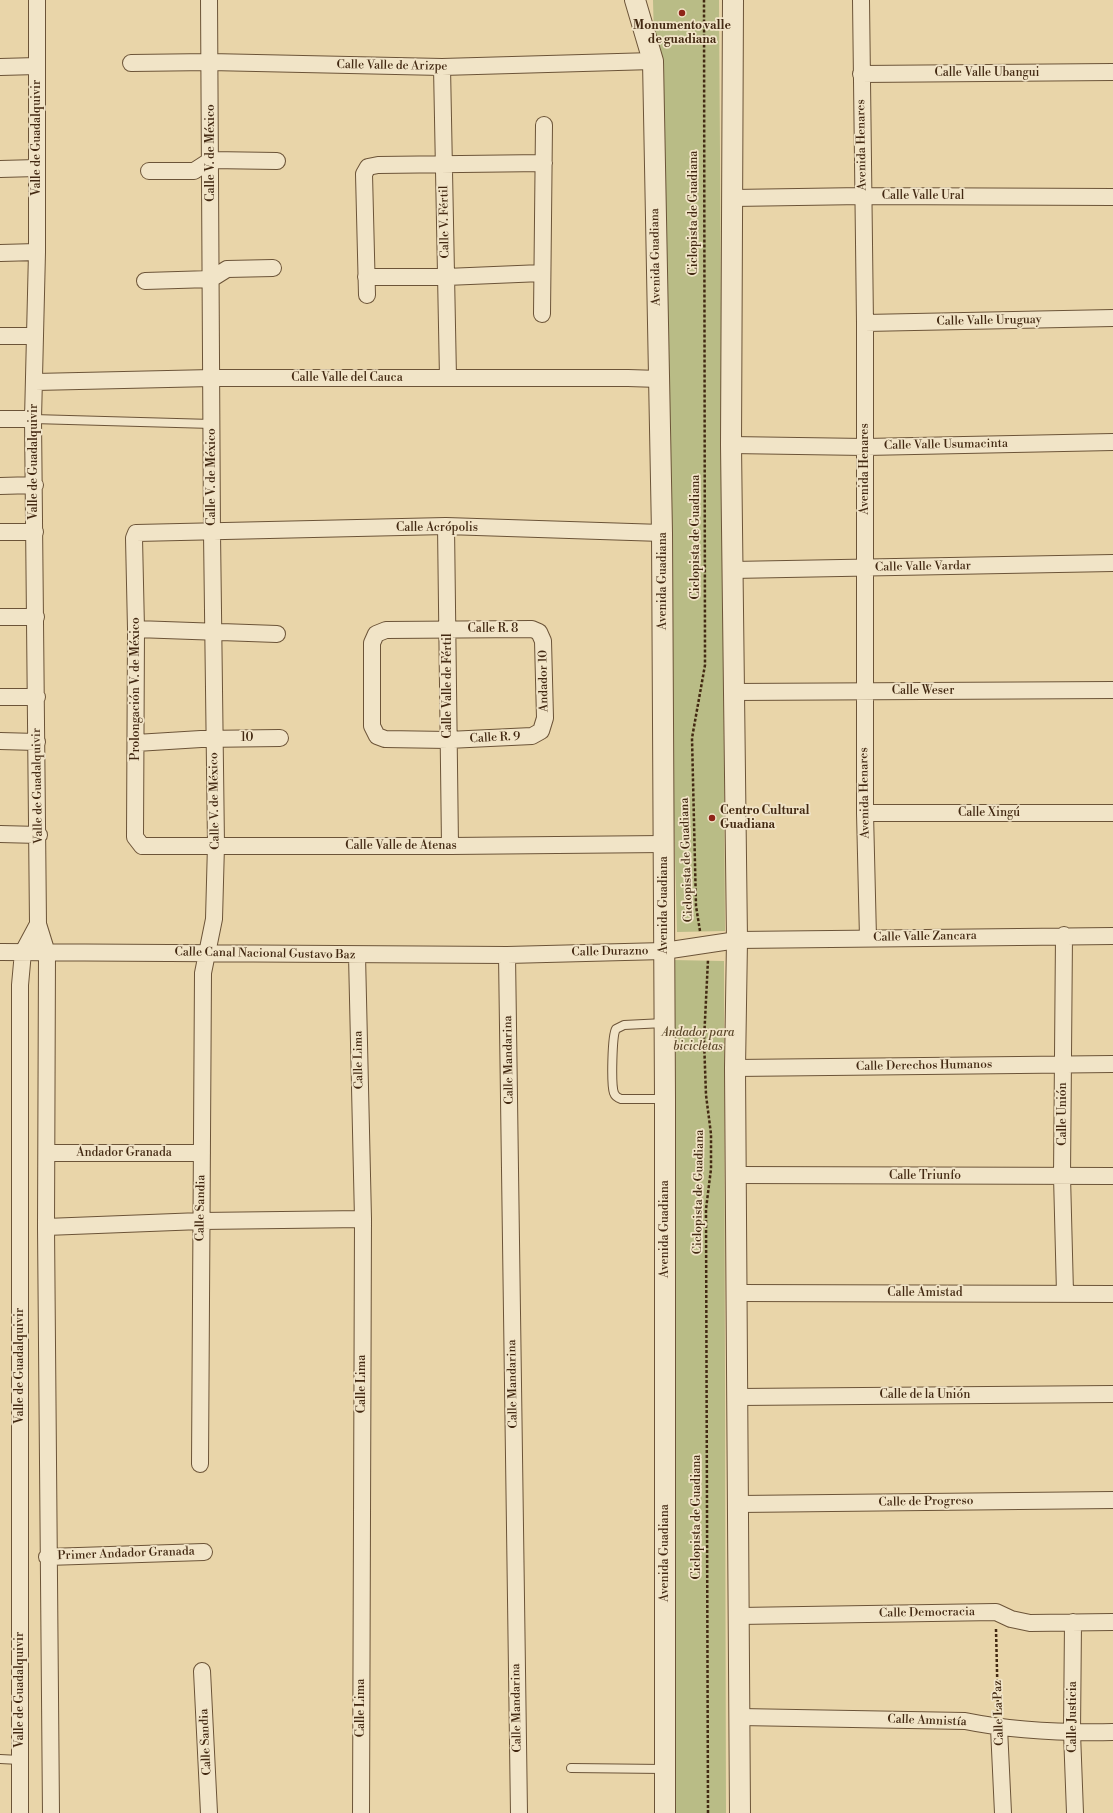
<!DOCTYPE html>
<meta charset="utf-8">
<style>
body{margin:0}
canvas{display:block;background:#e9d5a9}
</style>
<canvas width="1113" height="1813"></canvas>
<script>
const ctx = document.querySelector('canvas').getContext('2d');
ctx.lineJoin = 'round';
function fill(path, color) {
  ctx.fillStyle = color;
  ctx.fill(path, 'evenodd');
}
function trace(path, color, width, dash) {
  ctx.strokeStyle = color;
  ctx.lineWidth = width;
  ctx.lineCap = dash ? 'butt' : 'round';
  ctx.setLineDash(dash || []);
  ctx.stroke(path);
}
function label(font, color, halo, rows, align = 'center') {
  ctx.font = font + ' "Libre Bodoni",serif';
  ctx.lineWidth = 3.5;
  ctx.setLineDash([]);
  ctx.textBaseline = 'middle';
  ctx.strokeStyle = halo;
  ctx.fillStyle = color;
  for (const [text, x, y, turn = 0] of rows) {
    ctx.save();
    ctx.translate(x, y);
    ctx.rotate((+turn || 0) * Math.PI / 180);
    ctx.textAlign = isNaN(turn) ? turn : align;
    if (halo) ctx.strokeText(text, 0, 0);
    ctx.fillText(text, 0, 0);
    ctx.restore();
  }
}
fill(new Path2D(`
 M653,0h66l6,931 -48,1z
 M672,960l52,1 2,852h-52z`), '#b9bc86');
const service = new Path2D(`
 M33,419l179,5
 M664,1023l-40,2 -8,4c-4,6 -5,56 -2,64 1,3 4,5 7,6h44
 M0,1759l20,1
 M571,1768l93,1`);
const minor = new Path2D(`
 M37,0v252l-4,167 5,505 9,29 -1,274 5,586
 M861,0l4,323v490l3,125
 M131,63l79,-1 232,5 211,-6
 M0,67l37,-1
 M442,67l6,311
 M861,74l252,-2
 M0,169l37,-1
 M149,171h45l17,-11 66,1
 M733,198l130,-2 250,1
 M0,253l37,-1
 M366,277h80l96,-4
 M145,281l66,-2 16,-10 46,-1
 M367,295l-3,-121 4,-7 10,-2 166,-2
 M542,314l2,-189
 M865,323l248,-5
 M0,336h35
 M35,382l177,-4h416l31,1
 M0,419h33
 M731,445l134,2 248,-5
 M0,486l35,-1
 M446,526l4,320
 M0,532h35
 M662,533l-216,-7 -310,7 -2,5 2,91 -1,208 7,9h308l214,-2
 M732,570l381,-7
 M0,617h36
 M136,629l141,5
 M532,629l7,3 4,9 2,77 -4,13 -9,5 -84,4 -63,-1 -8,-3 -5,-10v-83l4,-9 10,-4z
 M733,692l380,-2
 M0,697h37
 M0,741l37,1
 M136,743l65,-4 79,-1
 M865,813h248
 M0,834l39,1
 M1064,935l-2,241 3,117
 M0,952l507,3 157,-4 73,-11 376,-4
 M357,955l6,264 -2,594
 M507,955l12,858
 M735,1068l378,-4
 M47,1153h155
 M736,1175l377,1
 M46,1227l155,-6 162,-2
 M738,1293l375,1
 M738,1397l375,-3
 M200,1464l3,-491 11,-54 2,-74 -4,-312 -3,-533
 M739,1504l374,-4
 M47,1557l157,-5
 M739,1616l257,-4 15,7 19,4 83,-1
 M1073,1622l-1,111 3,80
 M202,1671l7,142
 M740,1717l225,4c49,10 98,12 148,11
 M999,1728l4,85
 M20,1813v-828l3,-33 15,-28`);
const tertiary = new Path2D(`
 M635,0l18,61 9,472 3,566v714
 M733,0l-2,445 6,495 -2,128 5,745`);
trace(service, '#6c5438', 10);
trace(minor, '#6c5438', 18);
trace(tertiary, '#6c5438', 22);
trace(new Path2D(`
 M700,931l-4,-25 -4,-168 13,-73 -1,-665
 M996,1629l2,83
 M708,1813l-2,-604 5,-40v-35l-5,-39 -2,-55 4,-80`), '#432912', 2.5, [3, 2]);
trace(service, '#f1e4c7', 8);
trace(minor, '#f1e4c7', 16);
trace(tertiary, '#f1e4c7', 20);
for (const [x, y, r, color] of [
 [682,13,4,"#8f2418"],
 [712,818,4,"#8f2418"]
]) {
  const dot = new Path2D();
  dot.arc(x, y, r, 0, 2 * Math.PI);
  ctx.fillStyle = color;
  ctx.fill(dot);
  trace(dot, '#f1e4c7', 1.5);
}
label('bold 12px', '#432912', '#f1e4c7', [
 ["Monumento valle",682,26],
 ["de guadiana",682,40],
 ["Centro Cultural",720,811,"left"],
 ["Guadiana",720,825,"left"]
]);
label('12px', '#432912', '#f1e4c7', [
 ["Calle Valle de Arizpe",392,66,1],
 ["Calle Valle Ubangui",987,73],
 ["Valle de Guadalquivir",37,138,-90],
 ["Avenida Henares",862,145,-91],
 ["Calle V. de México",211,153,-90],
 ["Calle Valle Ural",923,196],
 ["Ciclopista de Guadiana",694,213,-90],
 ["Calle V. Fértil",445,222,-91],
 ["Avenida Guadiana",656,257,-91],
 ["Calle Valle Uruguay",989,321,-1],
 ["Calle Valle del Cauca",347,378],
 ["Calle Valle Usumacinta",946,445,-1],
 ["Valle de Guadalquivir",34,462,-90],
 ["Avenida Henares",865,469,-90],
 ["Calle V. de México",212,477,-90],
 ["Calle Acrópolis",437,528],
 ["Ciclopista de Guadiana",696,537,-90],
 ["Calle Valle Vardar",923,567,-1],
 ["Avenida Guadiana",663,581,-90],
 ["Calle R. 8",493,629],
 ["Andador 10",544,681,-91],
 ["Calle Valle de Fértil",448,686,-90],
 ["Prolongación V. de México",136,689,-90],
 ["Calle Weser",923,691],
 ["10",247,738],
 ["Calle R. 9",495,738,-3],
 ["Valle de Guadalquivir",38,786,-91],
 ["Avenida Henares",865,793,-91],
 ["Calle V. de México",215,801,-91],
 ["Calle Xingú",989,813],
 ["Calle Valle de Atenas",401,846],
 ["Ciclopista de Guadiana",687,860,-92],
 ["Avenida Guadiana",664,905,-90],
 ["Calle Valle Zancara",925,937,-1],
 ["Calle Durazno",610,952,-1],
 ["Calle Canal Nacional Gustavo Baz",265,954,1],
 ["Calle Lima",359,1060,-91],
 ["Calle Mandarina",509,1060,-91],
 ["Calle Derechos Humanos",924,1066,-1],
 ["Calle Unión",1063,1114,-90],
 ["Andador Granada",124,1153],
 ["Calle Triunfo",925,1176],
 ["Ciclopista de Guadiana",699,1192,-89],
 ["Calle Sandia",201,1208,-89],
 ["Avenida Guadiana",665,1229,-90],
 ["Calle Amistad",925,1293],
 ["Valle de Guadalquivir",20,1366,-90],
 ["Calle Lima",362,1384,-90],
 ["Calle Mandarina",513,1384,-91],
 ["Calle de la Unión",925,1395],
 ["Calle de Progreso",926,1502,-1],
 ["Ciclopista de Guadiana",697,1517,-90],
 ["Avenida Guadiana",665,1553,-90],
 ["Primer Andador Granada",126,1554,-2],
 ["Calle Democracia",927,1613,-1],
 ["Valle de Guadalquivir",20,1690,-90],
 ["Calle Lima",361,1708,-90],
 ["Calle Mandarina",517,1708,-91],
 ["Calle La Paz",999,1713,-92],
 ["Calle Justicia",1073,1717,-90],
 ["Calle Amnistía",927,1721,2],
 ["Calle Sandia",206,1742,-93]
]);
label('italic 12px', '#5b4629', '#f1e4c7', [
 ["Andador para",698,1033],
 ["bicicletas",698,1047]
]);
</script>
